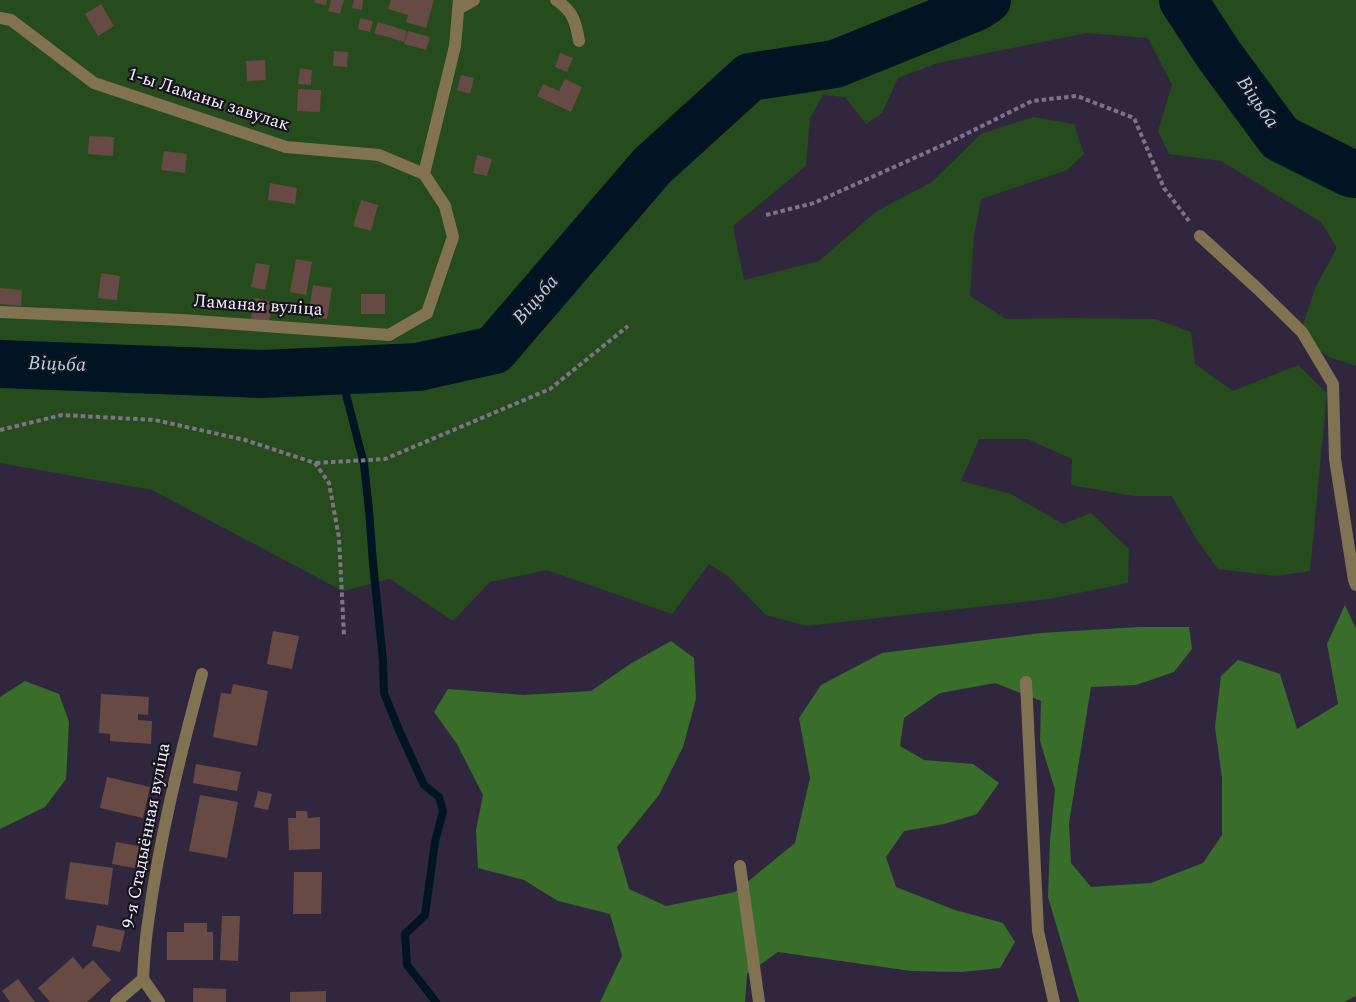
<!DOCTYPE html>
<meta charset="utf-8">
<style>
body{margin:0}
canvas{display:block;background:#30273e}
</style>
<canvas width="1356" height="1002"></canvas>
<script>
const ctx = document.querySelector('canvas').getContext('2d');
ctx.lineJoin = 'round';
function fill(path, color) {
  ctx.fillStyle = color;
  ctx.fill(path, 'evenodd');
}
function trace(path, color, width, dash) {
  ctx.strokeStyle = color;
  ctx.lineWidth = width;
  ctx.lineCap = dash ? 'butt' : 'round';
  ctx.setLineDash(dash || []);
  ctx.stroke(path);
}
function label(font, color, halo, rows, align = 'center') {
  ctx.font = font + ' Spectral,serif';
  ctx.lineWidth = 4.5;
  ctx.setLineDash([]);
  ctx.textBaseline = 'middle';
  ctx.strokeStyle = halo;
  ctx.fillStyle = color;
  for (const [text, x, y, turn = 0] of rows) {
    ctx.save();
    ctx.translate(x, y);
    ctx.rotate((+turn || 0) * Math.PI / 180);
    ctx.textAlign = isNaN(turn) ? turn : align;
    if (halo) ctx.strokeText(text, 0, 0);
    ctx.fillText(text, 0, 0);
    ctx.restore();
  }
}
fill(new Path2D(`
 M0,0h1356v366l-27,-9 -30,-21 17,-50 21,-38 -16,-26 -100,-61 -52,-7 -11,-23 14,-46 -24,-47 -61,-5 -149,30 -40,15 -16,35 -16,11 -21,-27 -22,-2 -13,23 -4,48 -73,60 11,54 75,-19 58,-50 55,-29 49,-48 52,-17 41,7 10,30 -17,16 -86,29 -7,37 -4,60 36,23 63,-1 86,1 36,13 4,32 38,27 65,-26 29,28 -17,178 -35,5 -57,-7 -23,-32 -23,-41h-39l-62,-11 1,-26 -45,-20h-48l-18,42 50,13 52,30 28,-11 38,36 -1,34 -79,16 -243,27 -40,-11 -38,-39 -19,-12 -37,50 -125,-44 -57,12 -37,39 -63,-42 -47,12 -191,-101 -152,-27z`), '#264b1c');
fill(new Path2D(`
 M1345,605l11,24v367l-12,6h-265l-31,-105 2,-57 5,-50 -15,-49 1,-40 -46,-18 -55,10 -36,25 -4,28 24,14 49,4 26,19 -22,31 -33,10 -40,7 -18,26 10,30 59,23 48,13 12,19 -15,26 -38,4 -51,-1 -133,-19 -31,22 -2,28h-145l22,-46 -12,-42 -52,-13 -34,-21 -46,-12 -2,-38 7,-35 -26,-51 -23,-32 14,-23 76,6 67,-4 39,-27 41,-23 23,17 2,41 -13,48 -24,48 -42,52 12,42 37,17 69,-14 60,-49 15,-65 -11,-60 22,-33 61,-32 159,-20 98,-6h50l3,22 -18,23 -38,13 -45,2 -22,136 2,40 20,24 60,-4 52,-20 19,-28v-57l-7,-51 6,-51 17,-16 42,14 17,55 41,-25 -11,-60z
 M25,681l34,13 10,28 -3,57 -21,28 -45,22v-132z`), '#386d2a');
trace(new Path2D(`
 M340,371l24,93 5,46 4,53 10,97 1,33 15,37 25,55 15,12 4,14 -8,31 -10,73 -20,19 2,31 29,37`), '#001424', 8);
trace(new Path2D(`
 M1183,0l36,55 61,83 70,35 6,1
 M0,364l262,10 156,-7 76,-17 158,-184 98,-89 85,-13 141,-57 11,-7`), '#001424', 48);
fill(new Path2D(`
 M315,0h12l-1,5 -12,-2z
 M331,0h13l-4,14 -12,-3z
 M354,0h9l-1,10 -10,-2z
 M391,0h43l-8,28 -20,-6 2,-7 -20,-6z
 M101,4l13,22 -16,10 -13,-22z
 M360,18l13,3 -3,11 -12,-3z
 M378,22l29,9 -3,11 -30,-9z
 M408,31l22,6 -4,13 -22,-6z
 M334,51l14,1 -1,15 -14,-1z
 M560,53l13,5 -6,14 -12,-5z
 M265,60l1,20 -19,1 -1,-20z
 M300,68l12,2 -1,15 -13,-1z
 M461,75l13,3 -4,16 -13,-4z
 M565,79l17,8 -11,25 -34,-16 6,-12 16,7z
 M298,89l23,1 -1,22 -23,-1z
 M89,136l25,1 -1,19 -25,-2z
 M164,151l23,3 -2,19 -24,-3z
 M477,155l15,4 -5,17 -14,-3z
 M270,183l27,5 -2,16 -27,-4z
 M361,200l17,5 -7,26 -18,-5z
 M296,259l16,3 -6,33 -16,-3z
 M256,263l14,2 -5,25 -14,-3z
 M101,273l19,3 -3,24 -19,-2z
 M313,285l19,3 -5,31 -19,-3z
 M0,288l22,2 -1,16 -21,-2z
 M361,294h24v20h-24z
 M255,298l18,4 -4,20 -18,-3z
 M273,631l26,5 -7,33 -25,-5z
 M233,684l35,7 -11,55 -44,-9 8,-44 10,1z
 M101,694l48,3 -1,18 -10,-1v6l14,1 -1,23 -41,-3v-7l-11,-1z
 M196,764l45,8 -4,19 -44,-8z
 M107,777l43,10 -7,31 -43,-10z
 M258,791l14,3 -4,16 -14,-3z
 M200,795l38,7 -11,56 -38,-7z
 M296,811h11l1,7 12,-1v32l-31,1 -1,-32h8z
 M116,842l28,5 -4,22 -28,-5z
 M70,862l43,6 -5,37 -43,-6z
 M294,872h28l-1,42h-28z
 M222,916h18l-2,45 -18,-1z
 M184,923h23v9h6v28h-46v-28h17z
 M97,925l28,6 -5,21 -28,-6z
 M73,957l10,12 10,-9 18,20 -24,22h-37l-12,-14z
 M18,979l17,23h-25l-8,-11z
 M193,988l33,1v13h-33z
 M326,991v11h-36v-10z`), '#674a43');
trace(new Path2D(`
 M766,215l48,-12 138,-62 80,-40 45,-5 57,22 30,70 25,33
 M0,430l62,-15 93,5 90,20 70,23 14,20 10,55 5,97
 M316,463l69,-4 165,-70 78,-63`), '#7b7486', 4, [4.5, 3]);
trace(new Path2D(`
 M556,0c17,11 20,22 23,41
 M458,9l16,-9
 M0,18l11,2 83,63 192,64 93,8 45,19 21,32 8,31 -26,76 -38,22 -207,-15 -182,-8
 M424,174l31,-128 4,-46
 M1200,236l58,53 44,43 31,52 2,75 19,121 2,5
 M1026,682l12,249 16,71
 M740,866l19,136`), '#817251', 12);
trace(new Path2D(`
 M116,1002l27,-23
 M159,1002l-16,-23c1,-19 2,-37 5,-56 11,-84 32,-167 54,-249`), '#817251', 12);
label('18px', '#f6f2fe', '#16131d', [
 ["1-ы Ламаны завулак",208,101,18],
 ["Ламаная вуліца",258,307,4],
 ["9-я Стадыённая вуліца",148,836,-79]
]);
label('italic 20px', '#abd0ee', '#16131d', [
 ["Віцьба",1256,103,55],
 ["Віцьба",537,301,-49],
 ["Віцьба",57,366,2]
]);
</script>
